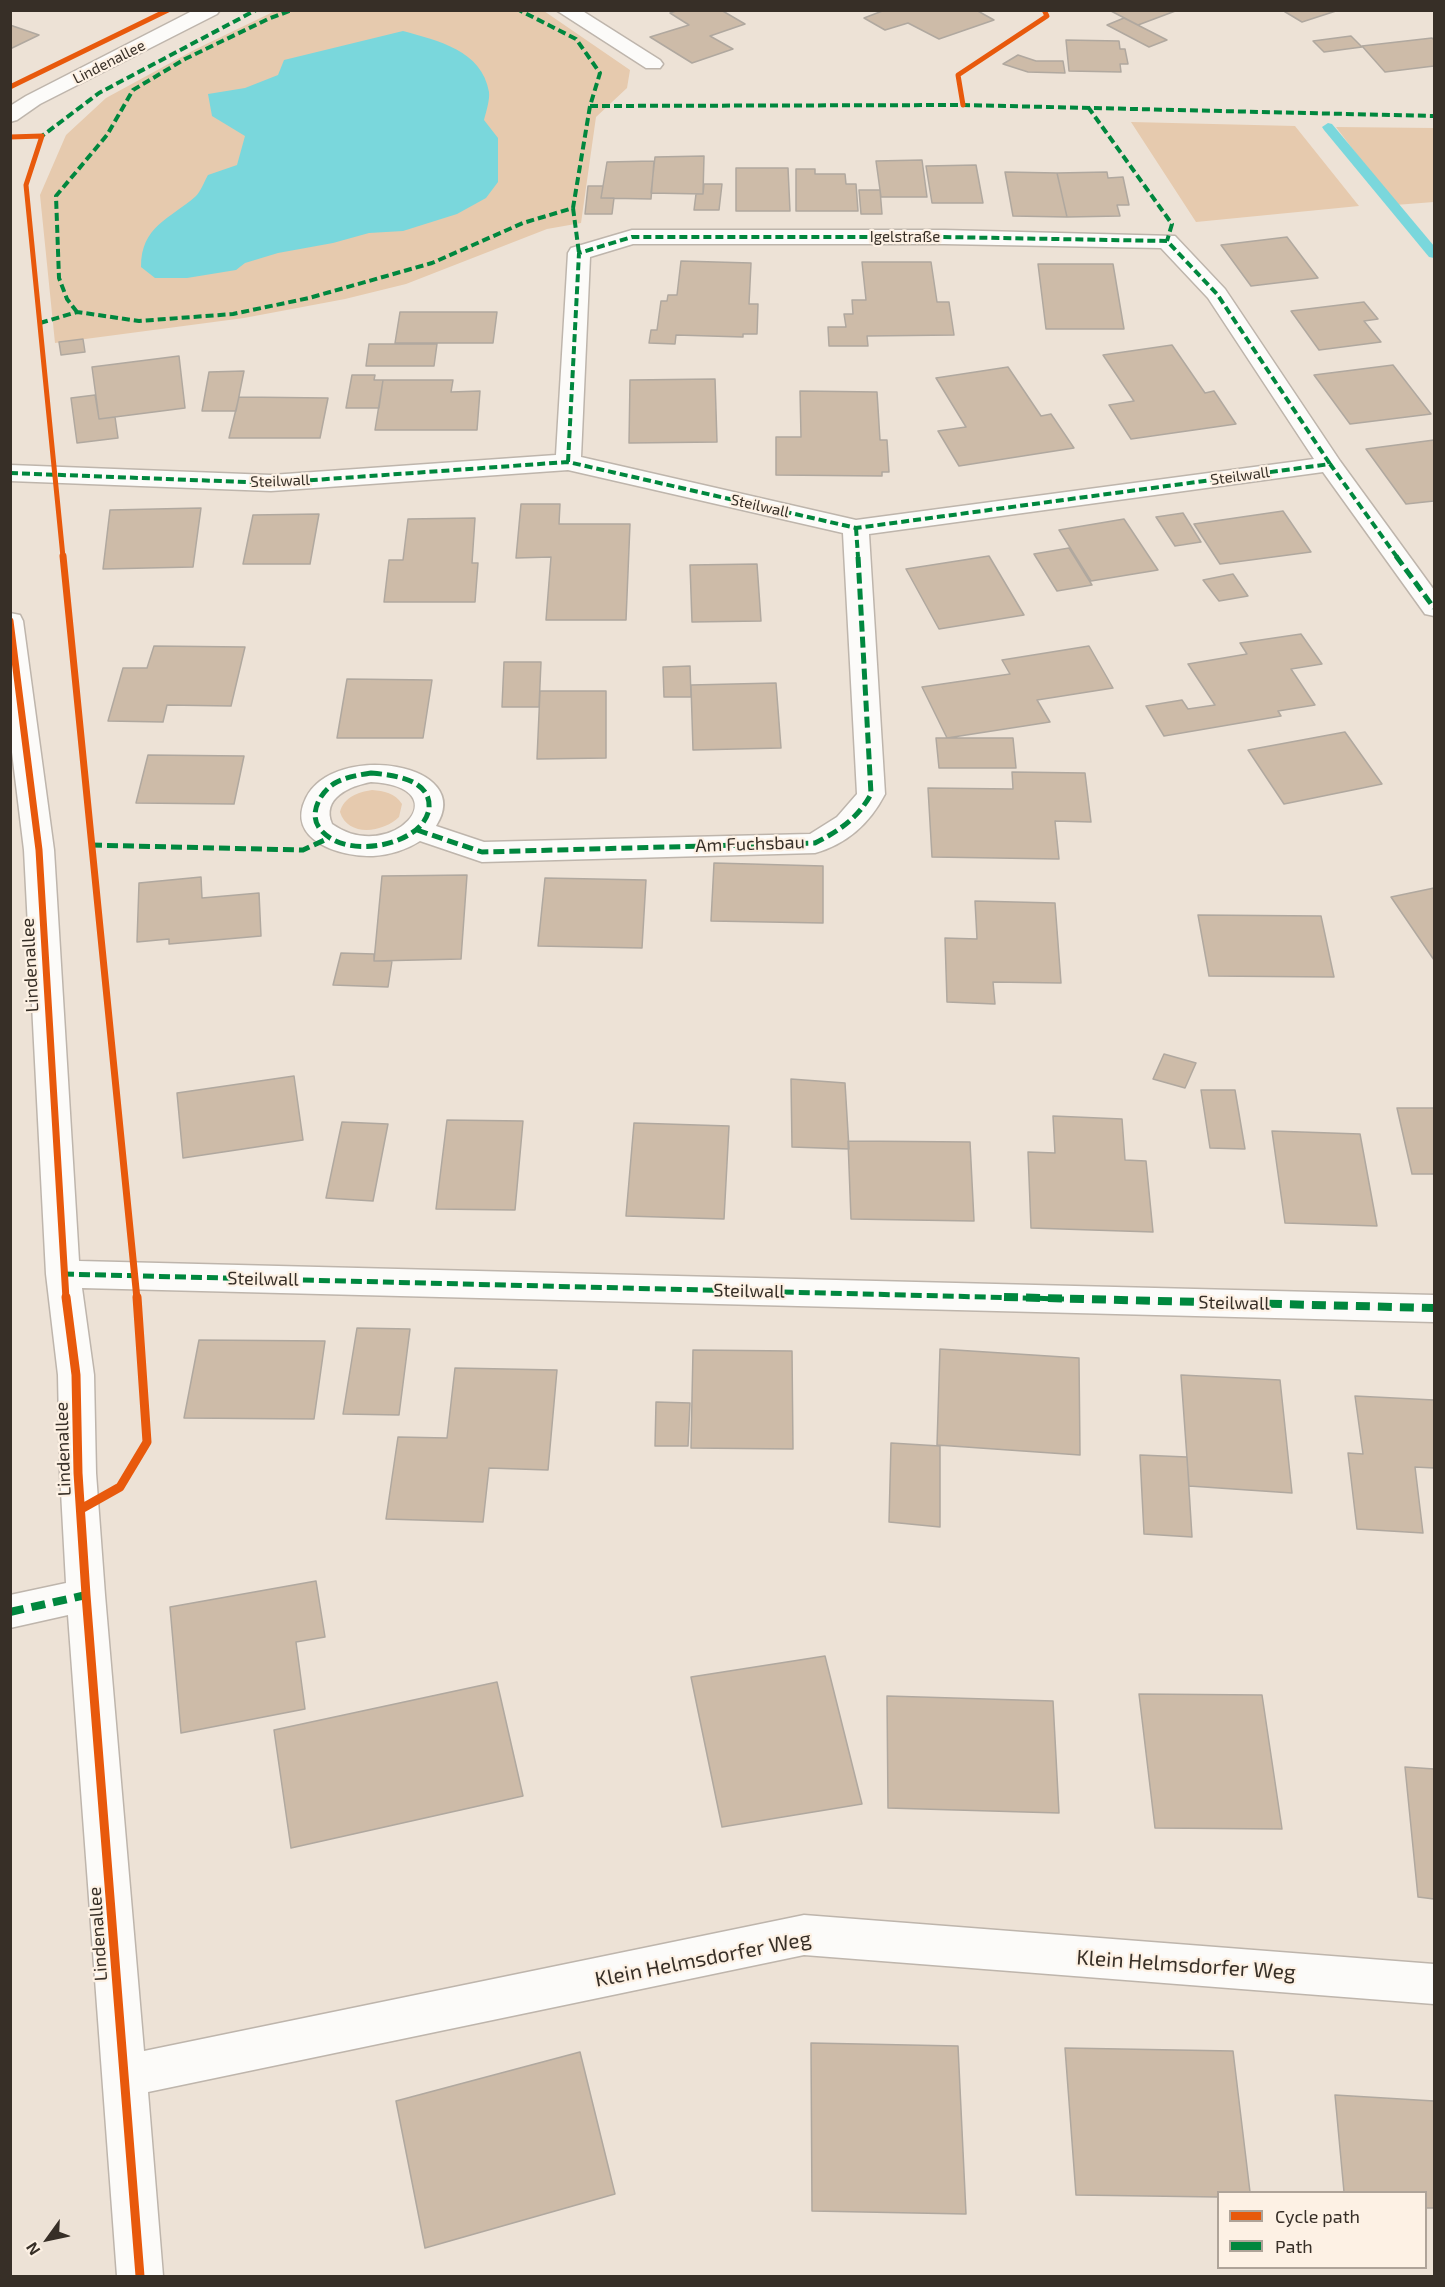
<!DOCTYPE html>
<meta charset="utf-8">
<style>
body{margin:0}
#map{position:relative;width:1445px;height:2287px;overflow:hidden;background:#ede2d6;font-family:"Exo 2",sans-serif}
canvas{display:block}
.frame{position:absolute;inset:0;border:12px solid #372f27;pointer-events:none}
.legend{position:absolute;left:1217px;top:2191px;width:210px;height:78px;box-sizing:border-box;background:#fdf1e4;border:2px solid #aea398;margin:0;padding:8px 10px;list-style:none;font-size:18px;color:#372f27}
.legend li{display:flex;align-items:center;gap:12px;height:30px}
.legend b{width:30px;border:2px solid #aea398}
.north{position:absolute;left:18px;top:2209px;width:60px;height:60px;-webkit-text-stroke:4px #fdf1e4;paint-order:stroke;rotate:237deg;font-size:16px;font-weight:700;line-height:24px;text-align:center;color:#372f27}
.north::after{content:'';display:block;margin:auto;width:21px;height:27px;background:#372f27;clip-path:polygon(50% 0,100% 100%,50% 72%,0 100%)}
</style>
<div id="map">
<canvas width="1445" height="2287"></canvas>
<div class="frame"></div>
<ul class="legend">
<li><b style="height:8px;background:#e8590c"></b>Cycle path</li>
<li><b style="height:8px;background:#00873e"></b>Path</li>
</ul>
<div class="north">N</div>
</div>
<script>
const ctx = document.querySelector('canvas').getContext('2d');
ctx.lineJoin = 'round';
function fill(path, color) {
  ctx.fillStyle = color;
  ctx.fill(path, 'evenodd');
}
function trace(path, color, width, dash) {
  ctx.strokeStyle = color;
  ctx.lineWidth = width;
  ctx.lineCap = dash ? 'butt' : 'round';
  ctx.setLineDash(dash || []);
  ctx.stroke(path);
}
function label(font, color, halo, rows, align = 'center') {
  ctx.font = font + ' "Exo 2",sans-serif';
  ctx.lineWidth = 4.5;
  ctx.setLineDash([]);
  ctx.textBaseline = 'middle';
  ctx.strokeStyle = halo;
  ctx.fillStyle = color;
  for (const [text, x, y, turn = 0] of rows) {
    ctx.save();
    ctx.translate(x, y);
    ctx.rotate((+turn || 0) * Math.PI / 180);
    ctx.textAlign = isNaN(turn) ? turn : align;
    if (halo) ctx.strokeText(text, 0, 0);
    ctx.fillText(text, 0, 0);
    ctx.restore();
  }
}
fill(new Path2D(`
 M275,11h269l86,59 -3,18 -31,29 -15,106 -34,6 -141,55 -61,15 -101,19 -189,25 -15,-148 26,-60 40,-37 90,-49z
 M1131,122l164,4 64,80 -163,16z
 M1336,127l98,1v74l-39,3z
 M372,790c12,1 23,3 30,14l-3,13c-15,15 -51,21 -59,-5 4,-15 18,-20 32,-22z`), '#e6caae');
fill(new Path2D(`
 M403,31c35,10 79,19 86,61 1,8 -3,20 -5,28l14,18v44l-12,16 -29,16 -54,17 -34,2 -36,10 -55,10 -33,10 -9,7 -49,8h-32l-14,-11c0,-41 29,-48 55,-71 5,-5 8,-14 12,-21l29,-10 8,-29 -33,-20 -4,-22 37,-6 33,-13 6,-15z`), '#7ad7dc');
fill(new Path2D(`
 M1328,123l4,1 102,122v12l-5,-1 -105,-127 -2,-3z`), '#7ad7dc');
const building = new Path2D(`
 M679,10h42l24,14 -35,12 23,13 -41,14 -42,-26 39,-12 -19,-12z
 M885,10h91l18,10 -55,19 -31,-16 -23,7 -21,-12z
 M1109,10h69l-40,15z
 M1282,10h57l-37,12z
 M1124,18l43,22 -18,7 -42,-22z
 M10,25l29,10 -29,14z
 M1351,36l11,11 -38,5 -11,-11z
 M1432,38l2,2v26l-49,6 -23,-26z
 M1066,40l53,1 1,8h5l3,15h-8l1,8 -52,-1z
 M1018,55l18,6h27l2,12 -37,-1 -25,-8z
 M704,156l-1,38 -52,-1 4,-36z
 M922,160l5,37h-46l-5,-36z
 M654,161l-3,38 -50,-1 6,-36z
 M976,165l7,38h-51l-6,-37z
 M736,168h52l2,43h-54z
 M796,169h19v5h30l1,10h10l2,27h-62z
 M1005,172l52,1 10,44 -54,-1z
 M1107,172l1,6 15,-1 6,28h-12l3,11 -53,1 -10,-44z
 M704,184h18l-3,26h-25l2,-16h7z
 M588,186h15l-2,12h13l-2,16h-27z
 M859,190h21l2,24h-21z
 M1287,237l31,41 -67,8 -30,-41z
 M681,261l70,2 -2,41h9l-1,30h-14v3l-67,-2 -1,9 -26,-1 2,-13h6l4,-29h6l1,-6h9z
 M862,262h69l6,40h12l5,33 -87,1 1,10h-39l-1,-19h18l-2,-13h9l-1,-14h14z
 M1038,264h75l11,65h-78z
 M1364,302l14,17 -14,2 17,21 -62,8 -28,-39z
 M400,312h97l-4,31h-98z
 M83,339l2,13 -24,3 -2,-13z
 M369,344h68l-3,22h-68z
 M1172,345l33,48 9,-2 22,33 -105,15 -22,-34 25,-4 -31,-46z
 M179,356l6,52 -86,11 -7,-52z
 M1393,365l38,49 -81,10 -36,-49z
 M1008,367l33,49 10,-2 23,34 -115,18 -21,-35 28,-4 -30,-49z
 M244,371l-8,40h-34l7,-39z
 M352,375h23l-1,5h9l-4,28h-33z
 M715,379l2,63 -88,1 1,-63z
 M383,380h70l-2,12 29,-1 -3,39h-102z
 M800,391l77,1 3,48h7l2,32h-7v4l-106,-1v-38h25z
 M95,395l4,24 16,-2 3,21 -41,5 -6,-45z
 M239,397l89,1 -8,40h-91z
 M1434,440v61l-28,3 -40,-55z
 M521,504h39l-1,20h71l-4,96h-80l5,-63 -35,1z
 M201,508l-8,59 -90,2 7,-59z
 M1283,511l28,41 -91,12 -26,-40z
 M1183,513l18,29 -26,4 -19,-29z
 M319,514l-9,50h-67l10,-49z
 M475,518l-3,45h6l-3,39h-91l5,-42h14l5,-41z
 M1124,519l34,51 -67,11 -32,-51z
 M1069,548l23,37 -35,6 -23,-37z
 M989,556l35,59 -85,14 -33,-60z
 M757,564l4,57 -69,1 -2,-57z
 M1233,574l15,22 -29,5 -16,-21z
 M1301,634l21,30 -31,5 24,36 -37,6 3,5 -117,20 -18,-30 36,-6 6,9 27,-4 -27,-41 59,-10 -7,-11z
 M154,646l91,1 -14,59 -64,-1 -4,17 -55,-1 15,-53h24z
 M1089,646l24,42 -76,12 13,22 -103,16 -25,-51 88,-13 -8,-14z
 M504,662h37l-2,45h-37z
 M690,666l1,31h-27l-1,-30z
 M347,679l85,1 -9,58h-86z
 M776,683l5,65 -88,2 -2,-65z
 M540,691h66v67l-69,1z
 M1345,732l37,52 -98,20 -36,-54z
 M936,738h77l3,30h-77z
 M148,755l96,1 -10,48 -98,-1z
 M1012,772l73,1 6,49 -36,-1 4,38 -127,-2 -4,-69 85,1z
 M714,863l109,3v57l-112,-2z
 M467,875l-6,84 -87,2 8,-85z
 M201,877l1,21 57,-5 2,43 -92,8v-5l-32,3 2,-59z
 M545,878l101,2 -4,68 -104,-2z
 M1434,888v72l-43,-63z
 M975,901l80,2 6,80 -68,-1 2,22 -48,-2 -2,-64 32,1z
 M1198,915l123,1 13,61 -125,-1z
 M341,953l33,1v7h18l-4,26 -55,-2z
 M1164,1054l32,9 -11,25 -32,-9z
 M294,1076l9,64 -120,18 -6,-65z
 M791,1079l54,4 4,66 -57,-2z
 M1201,1090h34l10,59 -35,-1z
 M1397,1108h37v66h-22z
 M1053,1116l69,3 3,41 21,1 7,71 -122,-4 -3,-76 27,1z
 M447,1120l76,1 -8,89 -79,-1z
 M342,1122l46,2 -15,77 -47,-3z
 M634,1123l95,3 -5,93 -98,-3z
 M1272,1131l88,3 17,92 -92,-3z
 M848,1141l122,1 4,79 -123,-2z
 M357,1328l53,1 -11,86 -56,-1z
 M199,1340l126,1 -11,78 -130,-1z
 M940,1349l139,9 1,97 -143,-10z
 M693,1350l99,1 1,98 -102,-1z
 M455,1368l102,2 -9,100 -59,-2 -6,54 -97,-3 12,-82 49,1z
 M1181,1375l99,5 12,113 -103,-7z
 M1355,1396l79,4v68l-19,-1 8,66 -66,-4 -9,-76 15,1z
 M656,1402l34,1 -2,43h-33z
 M891,1443l49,3v81l-51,-5z
 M1140,1455l47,2 5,80 -48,-3z
 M316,1581l9,56 -29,5 9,67 -124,24 -11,-126z
 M825,1656l37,148 -140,23 -31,-150z
 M497,1682l26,114 -232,52 -17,-118z
 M1139,1694l123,1 20,134 -127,-1z
 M887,1696l166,5 6,112 -171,-5z
 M1405,1767l29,2v130l-16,-2z
 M811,2043l147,3 8,168 -154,-3z
 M1065,2048l168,3 17,141h-32v5l-142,-2z
 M580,2052l35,142 -190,54 -29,-147z
 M1335,2095l99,6v107h-8v-16h-82z`);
fill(building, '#cdbba8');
trace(building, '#b0a89f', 1.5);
const minor = new Path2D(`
 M194,10h26l-3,4 -177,90 -23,16 -7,2v-16l16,-10z
 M556,10h25l79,50 3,4 -3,4h-14z
 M632,230h312l231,6 50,53 115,172 94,129v26l-9,-2 -102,-142 -454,62 16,260c-15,29 -38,50 -70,59l-333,9 -62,-21c-14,9 -31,14 -47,15 -33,1 -88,-16 -67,-58 28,-57 171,-35 130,28l48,16 326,-8 27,-17 20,-23 -14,-261 -275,-63 -297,21 -261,-10v-16l261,10 285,-20 12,-202 3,-5zM633,244h311l217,4 47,50 106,161 -458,61 -275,-63 9,-200zM371,782c92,5 20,84 -39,42 -11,-26 18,-38 39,-42z
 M10,613l10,2 3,6 31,229 25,411 1355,34v27l-1352,-34 12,87 2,98 9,122 39,456 660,-136 630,49v40l-630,-49 -656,137 15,184h-46l-49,-661 -58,13v-33l56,-12 -6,-110 -2,-98 -12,-101 -22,-424 -14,-114z`);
trace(minor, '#beb5ac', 3);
fill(minor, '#fcfbf9');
trace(new Path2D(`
 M590,106l373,-1 471,11
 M1088,107l84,117 -5,17
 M37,136h5l57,-43 157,-83
 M573,208l6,45
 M77,312l-10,-13 -8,-21 -3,-82 51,-61 26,-45 52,-31 83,-40 24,-9
 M40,323l37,-11 62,9 94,-7 76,-16 123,-35 91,-40 50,-15 17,-102 10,-33 -24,-34 -57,-29
 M568,462l11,-209 53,-16h312l223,4 50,53 113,170
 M10,473l261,10 297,-21 288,66 474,-64 67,93
 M856,528l2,29`), '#00873e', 4, [8, 4]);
trace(new Path2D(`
 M1396,556l38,52
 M371,773c22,2 61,6 58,36 -2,11 -10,20 -19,25 -23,15 -70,20 -90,-5 -12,-15 0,-37 15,-46 11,-6 23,-8 36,-10z
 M417,830l65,22 333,-9c24,-12 43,-25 56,-49l-13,-238
 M91,845l212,5 26,-12
 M63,1274l1001,25`), '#00873e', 5, [11, 5]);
trace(new Path2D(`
 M1004,1297l430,11
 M10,1612l76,-17`), '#00873e', 8, [14, 8]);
trace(new Path2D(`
 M10,87l158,-77
 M963,105l-5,-30 89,-59 -3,-6
 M10,137l32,-1 -16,49 37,372`), '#e8590c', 5);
trace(new Path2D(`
 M63,556l74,743
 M10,621l29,229 27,449`), '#e8590c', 7);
trace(new Path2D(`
 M66,1297l10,78 2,98 8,122 54,681
 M81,1509l39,-22 27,-45 -10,-145`), '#e8590c', 9);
label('15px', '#372f27', '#fdf1e4', [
 ["Lindenallee",109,62,-27],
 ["Igelstraße",905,237],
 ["Steilwall",1240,476,-8],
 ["Steilwall",280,481,-2],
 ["Steilwall",760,506,13]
]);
label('18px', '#372f27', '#fdf1e4', [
 ["Am Fuchsbau",750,844,-2],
 ["Lindenallee",30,965,-93],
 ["Steilwall",263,1279,1],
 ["Steilwall",749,1291,1],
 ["Steilwall",1234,1303,1],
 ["Lindenallee",63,1449,-92],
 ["Lindenallee",98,1934,-94]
]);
label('21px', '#372f27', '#fdf1e4', [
 ["Klein Helmsdorfer Weg",703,1959,-11],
 ["Klein Helmsdorfer Weg",1186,1965,4]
]);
</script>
